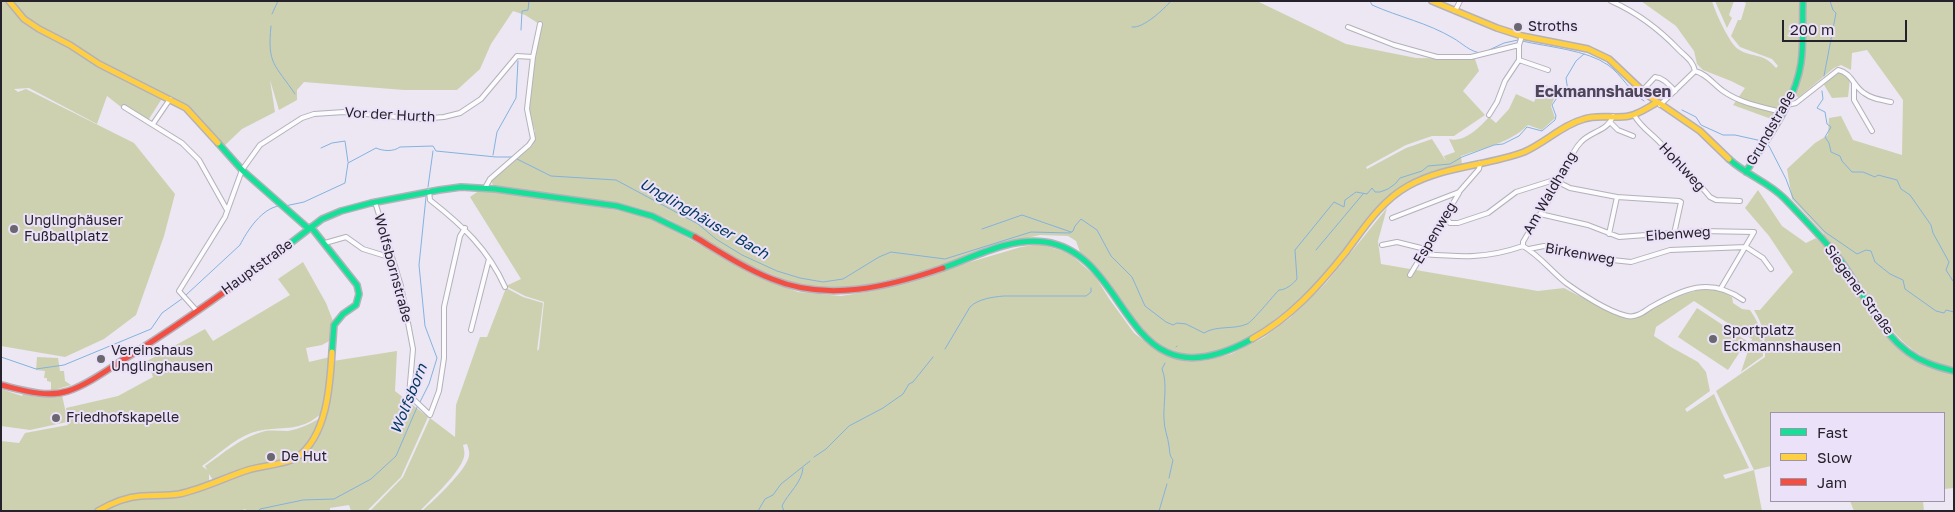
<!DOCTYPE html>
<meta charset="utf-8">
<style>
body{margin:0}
#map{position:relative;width:1955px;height:512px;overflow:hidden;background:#ece7f3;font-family:"Golos Text",sans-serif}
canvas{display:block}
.frame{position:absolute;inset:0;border:2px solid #26222b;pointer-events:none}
.legend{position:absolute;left:1770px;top:412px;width:175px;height:90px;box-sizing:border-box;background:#ebe1f9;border:1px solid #9c95a7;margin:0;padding:6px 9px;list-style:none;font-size:15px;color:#26222b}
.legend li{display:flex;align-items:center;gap:10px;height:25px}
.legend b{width:25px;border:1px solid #9c95a7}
.scale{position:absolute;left:1782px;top:20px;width:125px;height:22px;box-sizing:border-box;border:2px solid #26222b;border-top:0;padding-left:6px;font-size:15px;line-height:18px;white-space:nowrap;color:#26222b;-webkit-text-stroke:4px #ebe1f9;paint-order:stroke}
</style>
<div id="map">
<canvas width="1955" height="512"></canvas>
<div class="frame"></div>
<ul class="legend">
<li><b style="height:6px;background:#16e098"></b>Fast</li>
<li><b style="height:6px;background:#ffcf43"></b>Slow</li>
<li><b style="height:6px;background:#f24e42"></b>Jam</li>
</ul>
<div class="scale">200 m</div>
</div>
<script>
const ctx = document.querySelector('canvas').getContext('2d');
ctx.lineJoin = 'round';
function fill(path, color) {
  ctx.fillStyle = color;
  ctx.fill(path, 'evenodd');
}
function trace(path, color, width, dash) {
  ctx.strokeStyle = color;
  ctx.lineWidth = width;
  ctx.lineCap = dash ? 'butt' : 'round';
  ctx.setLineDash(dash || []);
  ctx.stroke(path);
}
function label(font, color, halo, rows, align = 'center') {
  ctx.font = font + ' "Golos Text",sans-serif';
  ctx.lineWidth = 4;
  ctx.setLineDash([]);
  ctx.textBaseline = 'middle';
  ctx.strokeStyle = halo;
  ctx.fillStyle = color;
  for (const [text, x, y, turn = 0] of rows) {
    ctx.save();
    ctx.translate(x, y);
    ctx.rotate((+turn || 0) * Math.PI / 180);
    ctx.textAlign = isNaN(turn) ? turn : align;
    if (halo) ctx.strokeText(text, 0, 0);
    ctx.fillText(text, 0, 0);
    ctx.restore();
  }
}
fill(new Path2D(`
 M1,1h6l16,19 140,77 -16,25 -26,-15 -14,-11 -10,28 -68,-36 -15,1 4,3 8,-3 108,54 41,51 -11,42 -28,79 -32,24 -39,18 -64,-11z
 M11,1h1246l89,43 70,14 59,1 4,12 -16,20 22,24 -31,21h-22l-26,9 -40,22 1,2 39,-21 26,-9 14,22 -2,-5 11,-4 -6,-13c15,4 30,-11 40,-22l7,6 13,-14 7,-15 18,8 8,-18 16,6 -7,16 4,12 -13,12 -14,-5c-20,19 -42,22 -67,31l1,9 -34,8 -26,14 -18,13 -62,78 -28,26 -26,21 -30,19 -28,10 -25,1 -13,-4 -11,-5 -25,-20 -38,-57 -18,-17 -4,-11 -8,-5 -28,-1 -26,6 -94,32 -72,16 -31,-1 -32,-8 -38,-16 -79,-45 -26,-10 -28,-7 -120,-15 -3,-6 42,-36 2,-14 -6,-16 6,-58 6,-32 -16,-10 -12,-4 -22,33 -11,25 -23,21h-53l-100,-8 -7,8v10l-18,10 -9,-30 5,32 -33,17 -19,18 -37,-42 -85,-41 -76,-46z
 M1641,1h71c3,11 18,43 26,48 13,9 25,3 38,19l2,-2 -6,-7 -32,-12 -9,-11 7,-16h3l5,-17 -4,-2h59c-1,27 2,55 -7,81 -4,14 -13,26 -20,38l-41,-15 12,-17 -14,-7 -28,-11 -6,-6 -3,-13 -18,-25z
 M1715,1h19l-5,14 3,3 -5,10z
 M1806,1h148v366c-57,-9 -77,-61 -107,-102 -8,-10 -17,-20 -26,-29l3,-2 -32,-35 -5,-30 28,-26 13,-8 1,-17 12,-2 12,24 49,15 1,-55 -36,-50 -15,3 -1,17 -10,-5 -7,3 -35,29 -5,-1c13,-35 12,-59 12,-95z
 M1838,72l5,1 7,6 -2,18 -16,1 -9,-15z
 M480,190l83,11 59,10 28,7 118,63 30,11 43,4 31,-5 149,-44 19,-3 29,9 26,23 15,24 24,33 22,17 22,8 26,3 27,-7 32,-16 27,-20 36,-35 61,-75 -9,33 3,23 157,27 26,-3 19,10 49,21c21,-10 62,-35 86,-29 5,2 10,5 14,7l1,6 9,6 8,1c11,16 13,26 13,46l-22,16 11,-33 -58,-38 -38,26 -2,9 17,11 27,15 8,10 4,19 -25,18 2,3 27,-18c10,26 24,49 35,74l-26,7 2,4 29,-9 -38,-79 49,-34c0,-18 -1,-31 -11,-47h6l33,-38 -24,-36 -24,-28 13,-18 24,36 24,17 10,-5c9,10 18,19 26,29 37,50 43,90 112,107v114l-10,1v-76h-173v53l-17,4 8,41h-1340c12,-11 44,-40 47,-55 1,-4 -1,-8 -2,-12l-4,1c1,4 2,8 1,12 -5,17 -32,41 -44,54h-50l33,-34 27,-59 25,19 1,-32 24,-68h7l19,-49 17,9 20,6 -6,48 2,-2 5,-47 -19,-6 -19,-10 15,-7 -51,-82z
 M303,262l23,41 7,18 -2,19 -9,5 -16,3 3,14 21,-5 -2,28 -6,28c-5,4 -11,9 -17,11 -17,7 -36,2 -54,9 -18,7 -33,22 -49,33l5,4 -2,-4c19,-13 36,-29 60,-35 8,-1 15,0 23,0 12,-2 22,-7 32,-13 -3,10 -6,20 -14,28 -17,18 -68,26 -93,34l-4,-6v8l-30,11 -52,3 55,-1 72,-25 43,-9 15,-16 13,-30 3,-14 5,-40 64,-10 -2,40 33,26 -27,60 -34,34h-16l-2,-6 -19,3v3h-83l-2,-2 -4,2h-240v-70l18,2 6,-10 43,-8 -1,-3 -37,8 -29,-4v-37l21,7 1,-2 15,3 24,-2 5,23 -1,-10 52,-12 35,-19 -6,-16 58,-32 8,12 77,-46 -12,-16z
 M1697,308l50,33 -19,29 -50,-33z
 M37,357l21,1 2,13h4l1,10 6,4 -20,6v-9l-4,-1v-3h-3l1,-7 -9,-1z
 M1850,501h73l1,10h-70z`), '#ced1b0');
trace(new Path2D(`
 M1370,1l2,4c27,12 56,18 81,33 9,5 17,14 28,15
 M272,14l6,-13
 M271,26c-4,39 4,38 24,68
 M1132,27c11,2 32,-18 39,-26
 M521,30l1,-19 6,-1 1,-9
 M1522,41c26,6 65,9 86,24 14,10 22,27 36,36
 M1487,51l17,-8 14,-3
 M1824,76l12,-63 -3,-3 -3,-9
 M1822,91l1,8 -6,9 8,4 2,12 4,3 -6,10 4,6 2,9 9,4 2,5 10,11h11l12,5 3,-2 19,5 4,9 9,6 21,30 2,8 16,29 -3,8 7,11
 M1682,110l14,7 5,8 22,10h12l27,6
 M1765,143l4,3 17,33 7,19 32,34 32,22 9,-4 5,1 4,11 15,12 13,6 2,9 31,22 8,2 2,-3 8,2
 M321,148l11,-5 13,-2 3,21
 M493,155l4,-23 19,-34 2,-37
 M517,159l34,17 65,4 82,44 18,15 26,16 35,16 23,7 23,4 20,-3 36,-22 12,-5 54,7 86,-27 39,1 3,-2 2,-5 6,-7 16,11 14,26 21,21 13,29 21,16 7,3 4,-2 9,1 18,9c13,-8 29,-3 43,-9 5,-2 26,-28 32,-34 7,0 14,-6 18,-11l-2,-29 39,-48 10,5 1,-7 11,-8 11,2 5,-6 3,4h5l8,-3 7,-5 5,-6 22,-7 6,-5 22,-2 12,-7 32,-12 9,-1 16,-8 8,-9 15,4 13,-11 1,-4 -4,-11 7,-10 9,-4 -2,-13 10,-17 8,-7
 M428,187l5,-36
 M285,206l19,-4 41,-19 3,-20 28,-15c7,3 17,4 24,-1l33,-1 3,5 60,6h17
 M982,229l40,-14 49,17
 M1316,250l47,-56
 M186,295l54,-50c7,-14 22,-37 39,-39
 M1176,347l1,-1
 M945,349l25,-42c8,-8 22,-10 34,-11h82l5,-4v-4
 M1,357l35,12 28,-4 87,-36 11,-16 21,-15
 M1165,363l-3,6c6,14 1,36 2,50 0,10 4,18 5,27 1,6 0,9 4,14l-4,18
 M420,402l9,-18 8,-26 -12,-32 -6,-61 7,-68
 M814,457l12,-8 23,-23 34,-18 20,-14 6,-10 4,-2 20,-25
 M258,511l2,-2 43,-9 31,-1 37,-20 25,-23 22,-51
 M758,511l7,-12 8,-4 8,-11 29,-23
 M784,511l-2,-5c6,-13 20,-23 21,-38
 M1159,511l8,-27`), '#83b2df', 1);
const street = new Path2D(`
 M1611,1c27,12 48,28 68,49 7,7 14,11 16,21
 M1455,11l5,-10
 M1348,27l46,18 43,12h34l48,-12
 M1519,60l29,10
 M1854,84v16l18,31
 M1642,91l13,-14c9,1 14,8 20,14
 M1660,105l35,-34c12,3 18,13 28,20 17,12 38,16 59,21
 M1787,105l9,-2 42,-33c14,3 15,16 26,23 8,6 17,7 27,9
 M124,107l58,36 17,17 28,50
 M1489,115l8,-13 8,-21 14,-21v-15l3,-9
 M1634,115c8,14 19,19 29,31 16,17 32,33 47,51l6,3 24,1
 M1611,123l7,7 15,6
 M153,124l17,-25
 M485,188l5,-9 39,-34 4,-6 -6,-30 6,-52 7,-33
 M429,191l1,9c32,25 58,49 75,87
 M375,202l26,84 12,63 -4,46 21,20 9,-24 5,-33v-51l16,-71 5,-8
 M1540,214l48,11 31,12 82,-6 53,1 -33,56
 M1445,216l5,7h8l30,-10 28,-21 38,-12 16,8 47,9 62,4 2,1 -7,32
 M1392,218l67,-26 20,-23 1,-6
 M1609,234l8,-37
 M325,243l21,-6 17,12 29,9
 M1382,245l15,-3 28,7
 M1523,246c17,10 28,25 43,37 15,11 43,29 61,33 9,2 17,-4 24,-9 32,-18 59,-31 92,-7
 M1523,246v-4c11,-20 25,-39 36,-59 8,-14 11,-30 22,-41 10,-11 27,-11 32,-26
 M1529,249l15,-3 59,13 28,3 39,-12 76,-3 17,11 8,11
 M1422,254c39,3 64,5 101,-8
 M1410,275l49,-82
 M196,310l-17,-19 46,-74 17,-47 18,-25 42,-27 12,-4 30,-2 75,7 25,-2 16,-4 21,-14 36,-43 16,1
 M471,330l18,-71`);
const fast = new Path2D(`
 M218,143l24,27 67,59
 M1729,159c17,16 40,23 56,40 18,19 40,41 56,62 25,35 44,86 87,102 9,4 18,6 26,8
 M1746,172c21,-34 49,-69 55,-109 3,-21 1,-42 2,-62
 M311,227l46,58 2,9 -3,11 -13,9 -9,11 -2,27
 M275,255l47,-36 19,-8 30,-8 68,-13 22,-3 34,2 122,17 35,10 43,21
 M943,268c31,-11 67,-31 102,-26 89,12 76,169 207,97`);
const slow = new Path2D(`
 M9,1l15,18 15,10 31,16 29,19 87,44 32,35
 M1432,1l65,27 25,8 66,13 21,10 37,35 54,37 29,28
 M1252,339c38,-21 67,-53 94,-87 18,-24 35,-51 62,-66 36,-20 78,-20 116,-34 21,-9 38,-27 60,-33 14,-5 30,0 45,-3 10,-2 18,-8 27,-13
 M98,511c12,-7 29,-14 43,-15 13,-1 26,0 38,-2 24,-5 47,-17 69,-24 12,-4 39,-6 48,-12 31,-21 34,-72 36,-106`);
const jam = new Path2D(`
 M695,237c25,15 49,31 77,42 55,23 116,8 171,-11
 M1,385c21,5 45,13 67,6 18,-6 35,-18 50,-28 54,-33 106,-70 157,-108`);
trace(street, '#b4b1ba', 6);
trace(fast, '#b4b1ba', 8);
trace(slow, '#b4b1ba', 8);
trace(jam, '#b4b1ba', 8);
trace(street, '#fcfbfd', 4);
trace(fast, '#16e098', 5);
trace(slow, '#ffcf43', 5);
trace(jam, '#f24e42', 5);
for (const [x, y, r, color] of [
 [1518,27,5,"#6b6771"],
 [14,229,5,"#6b6771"],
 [1713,339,5,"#6b6771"],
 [101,359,5,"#6b6771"],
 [56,418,5,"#6b6771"],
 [271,457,5,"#6b6771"]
]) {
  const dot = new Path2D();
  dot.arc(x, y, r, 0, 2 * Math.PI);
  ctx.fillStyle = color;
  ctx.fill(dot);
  trace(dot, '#ebe1f9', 2);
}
label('14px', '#26222b', '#ebe1f9', [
 ["Stroths",1528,27],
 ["Unglinghäuser",24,221],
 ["Fußballplatz",24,237],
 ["Sportplatz",1723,331],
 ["Eckmannshausen",1723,347],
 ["Vereinshaus",111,351],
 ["Unglinghausen",111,367],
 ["Friedhofskapelle",66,418],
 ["De Hut",281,457]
], 'left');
label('14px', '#26222b', '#ebe1f9', [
 ["Vor der Hurth",390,115,3],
 ["Grundstraße",1771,128,-60],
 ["Hohlweg",1682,167,47],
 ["Am Waldhang",1550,193,-60],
 ["Espenweg",1435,233,-59],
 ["Eibenweg",1678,234,-4],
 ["Birkenweg",1580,254,10],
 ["Hauptstraße",257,267,-36],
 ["Wolfsbornstraße",393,268,75],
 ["Siegener Straße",1859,290,54]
]);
label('italic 15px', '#00375d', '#ebe1f9', [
 ["Unglinghäuser Bach",704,219,30],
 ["Wolfsborn",409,399,-68]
]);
label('bold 16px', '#4d4558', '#ebe1f9', [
 ["Eckmannshausen",1603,92]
]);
</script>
